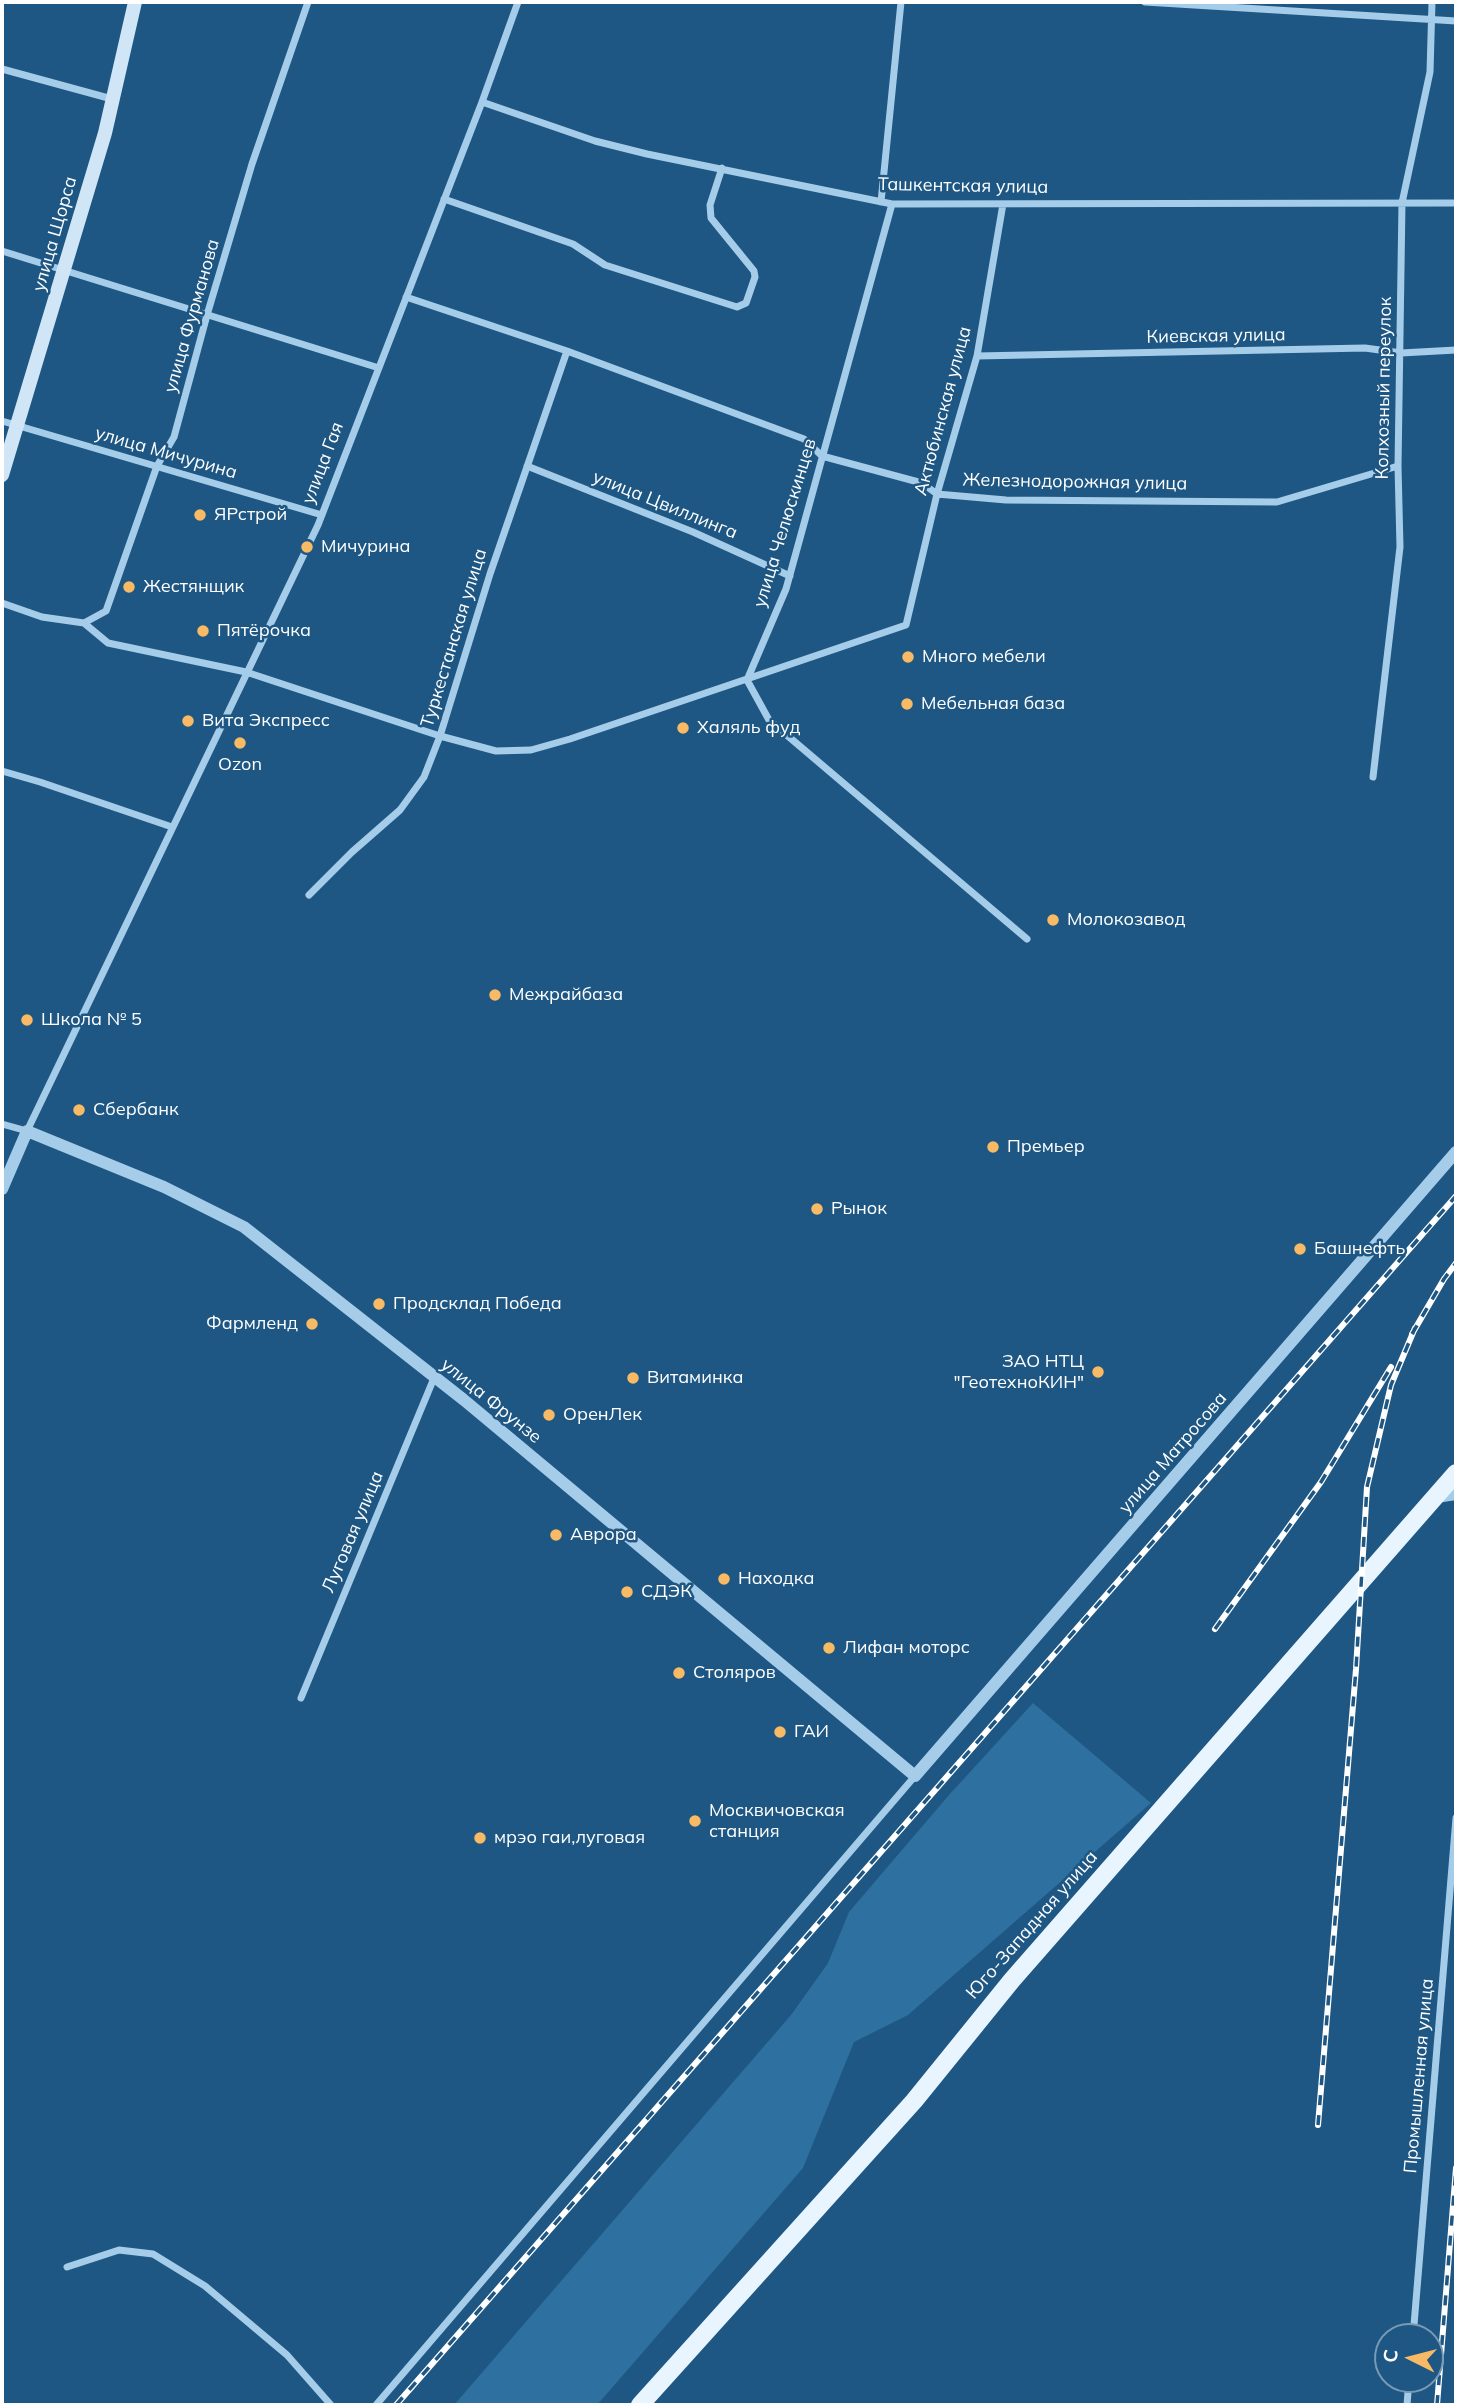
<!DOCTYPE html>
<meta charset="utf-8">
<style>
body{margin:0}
#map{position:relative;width:1458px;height:2407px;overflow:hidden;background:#1e5783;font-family:Mulish,sans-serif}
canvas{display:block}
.frame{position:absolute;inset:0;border:4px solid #fff;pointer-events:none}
.north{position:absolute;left:1374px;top:2323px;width:70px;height:70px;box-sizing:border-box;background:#1e5783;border:2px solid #789ab5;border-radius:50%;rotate:276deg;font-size:19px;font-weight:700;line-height:28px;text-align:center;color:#fff}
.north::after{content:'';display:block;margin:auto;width:24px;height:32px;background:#f8ba64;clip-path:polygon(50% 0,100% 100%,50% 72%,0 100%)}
</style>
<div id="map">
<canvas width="1458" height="2407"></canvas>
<div class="frame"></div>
<div class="north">С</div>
</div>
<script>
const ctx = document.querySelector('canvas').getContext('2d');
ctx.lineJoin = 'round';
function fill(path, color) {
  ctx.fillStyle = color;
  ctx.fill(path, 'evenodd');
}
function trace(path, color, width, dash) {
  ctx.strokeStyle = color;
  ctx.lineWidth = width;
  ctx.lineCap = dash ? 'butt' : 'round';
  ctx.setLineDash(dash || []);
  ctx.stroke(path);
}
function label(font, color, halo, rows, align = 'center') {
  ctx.font = font + ' Mulish,sans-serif';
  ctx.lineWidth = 5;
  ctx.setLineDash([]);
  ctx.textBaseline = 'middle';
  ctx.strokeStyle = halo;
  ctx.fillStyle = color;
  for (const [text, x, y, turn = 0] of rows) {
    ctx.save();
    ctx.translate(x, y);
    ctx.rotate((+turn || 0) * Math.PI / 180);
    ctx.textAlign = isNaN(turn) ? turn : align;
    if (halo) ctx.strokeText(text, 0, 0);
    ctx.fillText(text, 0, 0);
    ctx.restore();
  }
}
fill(new Path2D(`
 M1033,1703l118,100 -243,212 -54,27 -51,126 -206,237h-143l337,-390 37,-52 21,-51 100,-117z`), '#2e709f');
trace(new Path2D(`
 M1145,2l311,19
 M2,69l110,30
 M482,102l113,39 52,13 245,50 564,-1
 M444,199l129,45 32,21 132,42 9,-4 9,-26 -1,-6 -43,-53 -1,-13 12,-37
 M881,202l20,-200
 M892,204l-106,385 -39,91 22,40 258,219
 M2,251l377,117
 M406,297l161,54 237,88 18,17 100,27 15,11 69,6 271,2 121,-36
 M977,356l388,-8 36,5 55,-3
 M2,421l320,94
 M527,466l166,66 97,44
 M2,603l40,14 42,6 24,20 138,29 194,64 56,15 35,-1 39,-11 336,-114 31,-131 40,-138 26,-152
 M84,623l22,-12 51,-145 17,-29 33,-122 45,-151 56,-162
 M2,771l38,11 132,45
 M1373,777l27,-230 -2,-81 4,-263 28,-131 2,-70
 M309,895l43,-43 48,-42 24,-33 16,-41 50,-162 77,-223
 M2,1124l25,7 291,-606 164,-423 36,-100
 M301,1698l133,-320
 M67,2267l52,-17 34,4 52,32 82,69 44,50
 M1413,2337l43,-519
 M376,2405l539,-629
 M1407,2405l2,-26`), '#a5cde9', 7);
trace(new Path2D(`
 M2,1189l25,-58 137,56 80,40 220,173 451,376 541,-624
 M1436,1497l20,-3`), '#a5cde9', 12);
trace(new Path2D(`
 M2,475l103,-342 30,-131`), '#d0e6f7', 14);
trace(new Path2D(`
 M640,2405l274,-304 98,-121 444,-507`), '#e8f4fe', 18);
const rail = new Path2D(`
 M1412,1334l32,-55 12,-16
 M1215,1629l106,-147 70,-115
 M1318,2125l38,-456 11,-182 24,-102 24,-57
 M396,2405l1060,-1209
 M1437,2405l19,-237`);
trace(rail, '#fff', 6);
trace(rail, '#1e5783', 3.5, [10]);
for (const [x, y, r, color] of [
 [200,515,7,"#f8ba64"],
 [307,547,7,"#f8ba64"],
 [129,587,7,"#f8ba64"],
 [203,631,7,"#f8ba64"],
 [908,657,7,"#f8ba64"],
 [907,704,7,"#f8ba64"],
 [188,721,7,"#f8ba64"],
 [683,728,7,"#f8ba64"],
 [240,743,7,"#f8ba64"],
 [1053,920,7,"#f8ba64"],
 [495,995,7,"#f8ba64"],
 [27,1020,7,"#f8ba64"],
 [79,1110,7,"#f8ba64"],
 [993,1147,7,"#f8ba64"],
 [817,1209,7,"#f8ba64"],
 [1300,1249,7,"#f8ba64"],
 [379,1304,7,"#f8ba64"],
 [312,1324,7,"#f8ba64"],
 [1098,1372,7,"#f8ba64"],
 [633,1378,7,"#f8ba64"],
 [549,1415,7,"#f8ba64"],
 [556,1535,7,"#f8ba64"],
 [724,1579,7,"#f8ba64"],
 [627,1592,7,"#f8ba64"],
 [829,1648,7,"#f8ba64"],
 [679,1673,7,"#f8ba64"],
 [780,1732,7,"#f8ba64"],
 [695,1821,7,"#f8ba64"],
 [480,1838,7,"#f8ba64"]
]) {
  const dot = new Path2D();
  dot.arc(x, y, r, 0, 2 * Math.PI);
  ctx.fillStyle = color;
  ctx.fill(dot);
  trace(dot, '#1e5783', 2.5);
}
label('18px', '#fff', '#1e5783', [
 ["Ташкентская улица",963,186,1],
 ["улица Щорса",55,234,-74],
 ["улица Фурманова",192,316,-74],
 ["Киевская улица",1216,336,-1],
 ["Колхозный переулок",1384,388,-89],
 ["Актюбинская улица",943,411,-75],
 ["улица Мичурина",166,453,16],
 ["улица Гая",323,463,-69],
 ["Железнодорожная улица",1075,482,1],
 ["улица Цвиллинга",665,505,22],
 ["улица Челюскинцев",785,523,-73],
 ["Туркестанская улица",454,638,-73],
 ["улица Фрунзе",491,1401,39],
 ["улица Матросова",1173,1453,-49],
 ["Луговая улица",353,1532,-67],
 ["Юго-Западная улица",1032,1925,-49],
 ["Промышленная улица",1419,2076,-85]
]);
label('18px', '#fff', '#1e5783', [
 ["ЯРстрой",214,515],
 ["Мичурина",321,547],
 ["Жестянщик",143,587],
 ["Пятёрочка",217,631],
 ["Много мебели",922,657],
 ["Мебельная база",921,704],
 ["Вита Экспресс",202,721],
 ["Халяль фуд",697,728],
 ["Ozon",240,765,"center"],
 ["Молокозавод",1067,920],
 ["Межрайбаза",509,995],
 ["Школа № 5",41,1020],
 ["Сбербанк",93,1110],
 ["Премьер",1007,1147],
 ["Рынок",831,1209],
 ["Башнефть",1314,1249],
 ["Продсклад Победа",393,1304],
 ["Фармленд",298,1324,"right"],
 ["ЗАО НТЦ",1084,1362,"right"],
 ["\"ГеотехноКИН\"",1084,1383,"right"],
 ["Витаминка",647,1378],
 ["ОренЛек",563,1415],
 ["Аврора",570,1535],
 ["Находка",738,1579],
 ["СДЭК",641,1592],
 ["Лифан моторс",843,1648],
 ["Столяров",693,1673],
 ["ГАИ",794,1732],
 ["Москвичовская",709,1811],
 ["станция",709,1832],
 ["мрэо гаи,луговая",494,1838]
], 'left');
</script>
